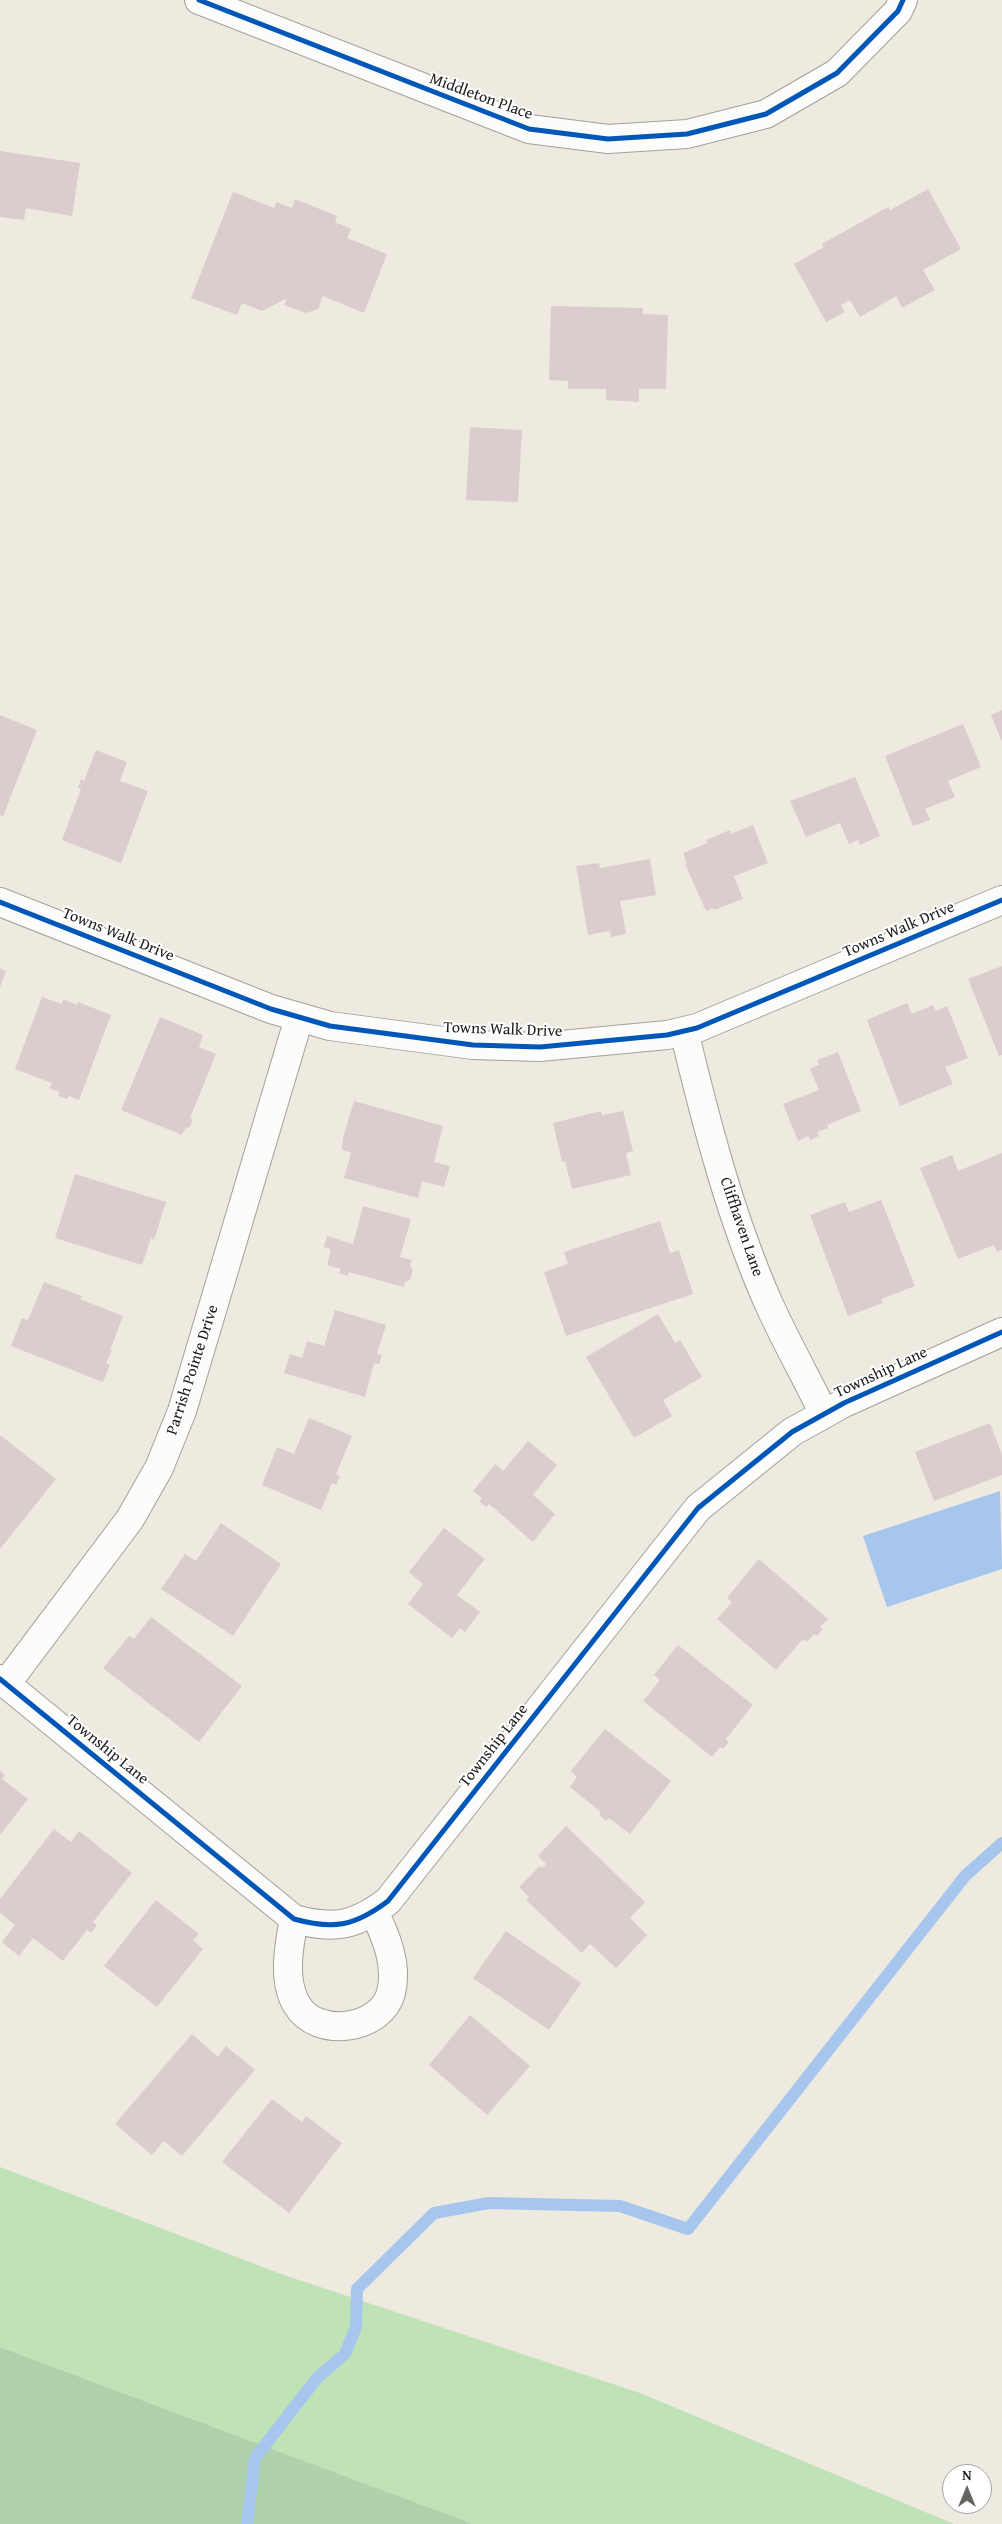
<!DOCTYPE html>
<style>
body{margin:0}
#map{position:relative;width:1002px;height:2524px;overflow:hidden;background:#eeeae0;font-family:"Gentium Book Plus",serif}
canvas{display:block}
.north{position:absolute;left:942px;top:2464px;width:50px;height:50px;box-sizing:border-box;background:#fff;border:1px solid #a4a4a4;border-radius:50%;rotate:0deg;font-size:14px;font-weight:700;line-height:20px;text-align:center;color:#1c1c1c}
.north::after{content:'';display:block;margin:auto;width:18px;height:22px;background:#666461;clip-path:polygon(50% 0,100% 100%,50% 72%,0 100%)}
</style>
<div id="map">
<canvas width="1002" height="2524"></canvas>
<div class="north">N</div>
</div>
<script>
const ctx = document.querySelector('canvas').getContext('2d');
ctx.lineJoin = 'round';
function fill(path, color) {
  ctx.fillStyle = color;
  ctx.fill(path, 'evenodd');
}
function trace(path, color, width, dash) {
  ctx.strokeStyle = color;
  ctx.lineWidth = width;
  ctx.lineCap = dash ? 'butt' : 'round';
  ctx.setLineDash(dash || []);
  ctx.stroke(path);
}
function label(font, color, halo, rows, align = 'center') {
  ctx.font = font + ' "Gentium Book Plus",serif';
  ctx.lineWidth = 4;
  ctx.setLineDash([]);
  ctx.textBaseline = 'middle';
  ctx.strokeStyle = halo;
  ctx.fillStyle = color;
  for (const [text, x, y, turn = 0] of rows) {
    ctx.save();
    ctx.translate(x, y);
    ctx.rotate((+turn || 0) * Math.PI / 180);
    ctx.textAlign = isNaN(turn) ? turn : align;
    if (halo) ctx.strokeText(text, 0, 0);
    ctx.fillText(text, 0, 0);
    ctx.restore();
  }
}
fill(new Path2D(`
 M0,2167l284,108 356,118 314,131h-481l-473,-177z`), '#bfe3b7');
fill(new Path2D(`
 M0,2347l473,177h-473z`), '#aed1ab');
fill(new Path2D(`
 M1000,1491l2,78 -115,38 -24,-71z`), '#a6c6ed');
trace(new Path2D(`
 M247,2524l8,-66 62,-80 28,-24 11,-27 1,-38 77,-76 55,-10 131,3 68,23 277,-353 37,-33`), '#a6c6ed', 12);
fill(new Path2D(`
 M0,151l80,12 -8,53 -46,-8 -2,12 -24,-3z
 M928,189l33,60 -38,21 12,20 -33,18 -6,-12 -36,21 -10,-17 -9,5 4,7 -19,10 -32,-58 30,-17 -2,-3 66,-37 2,3z
 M233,192l41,16 2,-6 16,6 3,-9 42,17 -2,6 16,7 -4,9 40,16 -23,59 -41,-17 -5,13 -12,4 -22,-8 3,-7 -25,13 -20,-8 -5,12 -46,-17z
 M551,306l92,2v6l25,1 -2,74h-27v13l-33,-2v-11h-38v-8l-19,-1z
 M470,427l52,3 -4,72 -52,-2z
 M1002,710v32l-11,-27z
 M0,715l37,15 -34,86 -3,-1z
 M963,724l18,43 -33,14 7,16 -30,12 5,11 -17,6 -28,-70z
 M96,750l31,12 -7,19 28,10 -27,72 -59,-23 19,-51 -3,-1 3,-9 3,2z
 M855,777l25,59 -20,9 -2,-5 -9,4 -9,-21 -34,14 -16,-36z
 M753,825l15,38 -34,13 9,23 -29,11 -1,-2 -7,3 -21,-47 2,-1 -4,-10 25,-10 -2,-3 24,-10 1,4z
 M650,859l6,36 -36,6 6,33 -15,3 -1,-6 -22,4 -12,-69 23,-3 1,5z
 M1002,966v89l-3,1 -31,-77z
 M0,968l6,3 -6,16z
 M42,997l20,7 1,-5 14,6 1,-3 33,13 -32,85 -10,-4 -2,3 -9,-3 2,-4 -11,-4 3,-5 -37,-14z
 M907,1003l5,11 21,-9 3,6 11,-5 21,52 -23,9 8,17 -53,22 -33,-86z
 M160,1017l43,18 -4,12 17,7 -26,64 3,1 -4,9 -3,-1 -4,8 -61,-25z
 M838,1052l23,59 -34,14 1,3 -11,4 2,4 -9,4 -2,-4 -10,5 -15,-37 36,-14 -9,-21 9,-4 -2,-5z
 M354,1101l89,25 -9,36 16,4 -6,21 -22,-6 -4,17 -74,-20 7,-25 -9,-3 1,-12z
 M601,1111l1,4 21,-4 10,40 -7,2 5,22 -59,14 -7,-28 -3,1 -9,-39z
 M1002,1153v97l-5,2 -3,-7 -36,14 -38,-91 32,-13 6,16z
 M75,1174l91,28 -12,38 -3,-2 -9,27 -87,-27z
 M881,1200l34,86 -34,13 2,4 -35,13 -38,-101 35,-13 4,10z
 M363,1206l48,13 -11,38 12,3 -2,5 3,5 -3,10 -5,2 -1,5 -55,-15 -1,4 -9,-3 2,-4 -14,-4 4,-16 -7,-2 3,-11 26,8z
 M660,1221l10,32 9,-3 14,44 -127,42 -22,-64 24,-8 -4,-12z
 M44,1282l38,14 -2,3 43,17 -13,34h2l-6,13 4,2 -7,17 -92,-36 11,-28 6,2z
 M335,1310l51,15 -9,29 5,1 -3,9 -5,-1 -9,34 -81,-24 6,-19 12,4 5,-17 17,5z
 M658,1314l17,29 5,-3 22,37 -39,23 9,16 -38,22 -48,-81z
 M309,1418l43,18 -16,38 4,2 -4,9 -4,-2 -11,27 -59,-25 15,-38 17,7z
 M990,1423l12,32v20l-68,26 -19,-49z
 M0,1435l56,44 -56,70z
 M528,1441l29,24 -24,30 22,19 -22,28 -44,-38 -3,3 -7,-6 3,-3 -9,-7 22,-27 8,7z
 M221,1523l60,41 -48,72 -72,-47 24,-35 11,7z
 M444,1528l41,31 -28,36 23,17 -15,20 -5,-4 -8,10 -44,-34 15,-20 -14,-12z
 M759,1559l69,60 -8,8 3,2 -6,7 -3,-2 -7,8 -4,-3 -27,31 -59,-51 15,-17 -5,-4 7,-9z
 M151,1617l91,69 -43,56 -96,-74 26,-32 5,3z
 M678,1645l75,60 -27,34 3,3 -6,7 -3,-2 -8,10 -69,-56 17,-21 -6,-5z
 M605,1729l66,52 -41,53 -21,-16 -3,3 -7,-6 2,-3 -31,-25 7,-10 -6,-6z
 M0,1771l5,4 -3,4 26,20 -28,36z
 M566,1826l79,76 -15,16 17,17 -31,33 -26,-24 -8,9 -56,-53 3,-3 -10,-10 21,-21 2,2 4,-4 -8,-8z
 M54,1829l17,13 8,-11 53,42 -39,49 4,3 -6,8 -4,-3 -24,31 -30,-23 -14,18 -17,-14 13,-17 -15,-12v-14z
 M156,1900l43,34 -6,6 10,9 -46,58 -53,-41z
 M506,1931l75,52 -32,47 -76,-52z
 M470,2015l60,51 -43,49 -58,-50z
 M192,2034l26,23 8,-11 29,24 -73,86 -18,-15 -12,14 -37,-31z
 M272,2099l30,23 4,-6 36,27 -53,70 -67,-51z`), '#dbccce');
const minor = new Path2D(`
 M199,0l330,129 79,10 79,-5 79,-20 71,-41 61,-62 5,-11
 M0,902l271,107 59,17 143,19 67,2 127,-12 30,-7 305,-128
 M684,1031c22,91 46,185 84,271 17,38 38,75 56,112
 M0,1679l294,240c40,11 61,7 94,-18l310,-393 94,-76 52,-29 158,-71
 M6,1684l124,-165 29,-51 23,-57 117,-393
 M294,1919c-5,26 -12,62 3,86 20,34 84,25 94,-12 7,-28 -5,-57 -17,-81`);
trace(minor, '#a3a09a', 30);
trace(minor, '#fcfcfa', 28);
trace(new Path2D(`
 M199,0l330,129 79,10 79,-5 79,-20 71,-41 61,-62 5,-11
 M0,902l271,107 59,17 143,19 67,2 127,-12 30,-7 305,-128
 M0,1679l294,240c40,11 61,7 94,-18l310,-393 94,-76 52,-29 158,-71`), '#0057b8', 5);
label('16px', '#1c1c1c', '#fff', [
 ["Middleton Place",481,97,20],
 ["Towns Walk Drive",899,930,-23],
 ["Towns Walk Drive",118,935,22],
 ["Towns Walk Drive",503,1030,2],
 ["Cliffhaven Lane",741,1227,71],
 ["Parrish Pointe Drive",193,1370,-72],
 ["Township Lane",881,1373,-25],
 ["Township Lane",494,1746,-52],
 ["Township Lane",107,1750,39]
]);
</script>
